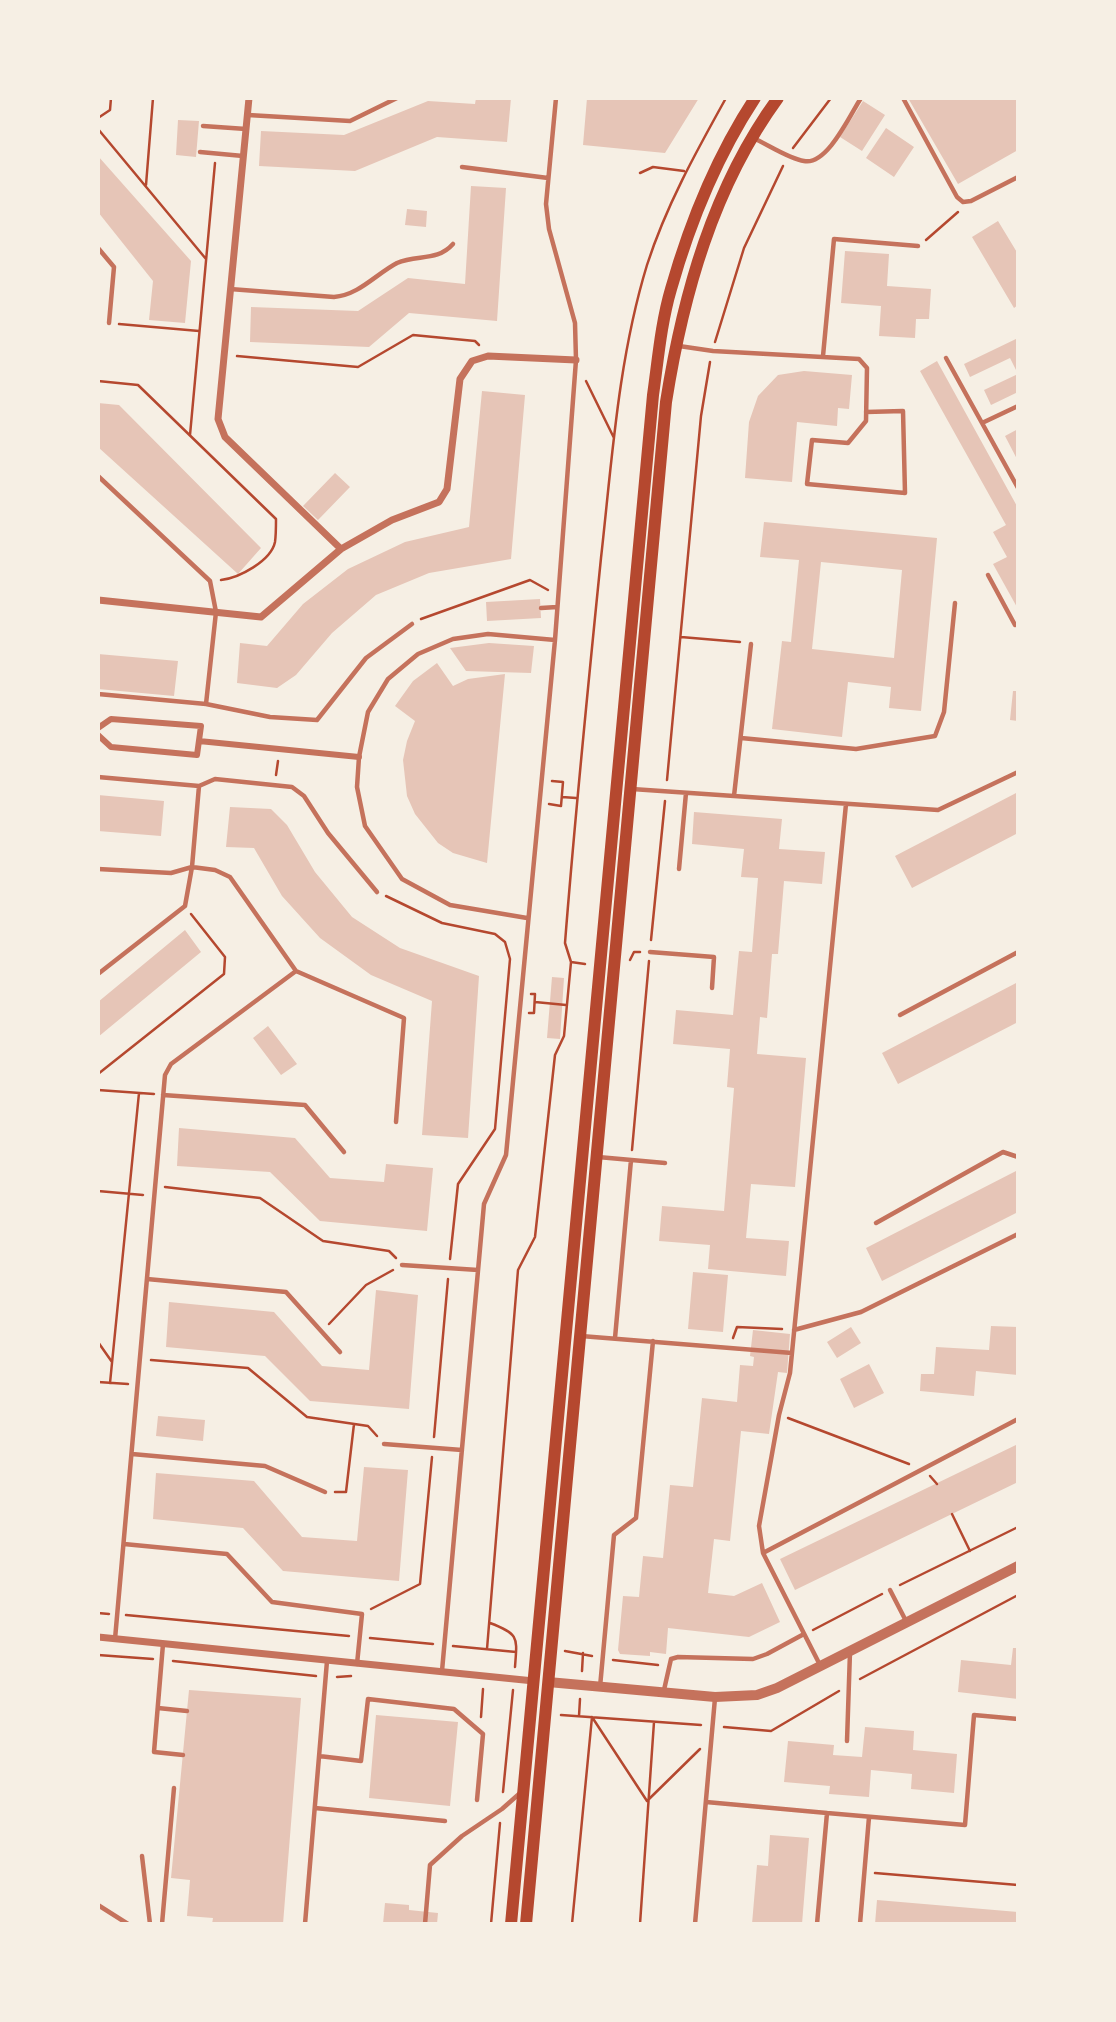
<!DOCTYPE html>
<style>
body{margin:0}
#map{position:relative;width:1116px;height:2022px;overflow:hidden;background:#f6efe4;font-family:"DM Sans",sans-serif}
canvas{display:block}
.frame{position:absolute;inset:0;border:100px solid #f6efe4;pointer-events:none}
</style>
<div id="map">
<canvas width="1116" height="2022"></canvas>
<div class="frame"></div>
</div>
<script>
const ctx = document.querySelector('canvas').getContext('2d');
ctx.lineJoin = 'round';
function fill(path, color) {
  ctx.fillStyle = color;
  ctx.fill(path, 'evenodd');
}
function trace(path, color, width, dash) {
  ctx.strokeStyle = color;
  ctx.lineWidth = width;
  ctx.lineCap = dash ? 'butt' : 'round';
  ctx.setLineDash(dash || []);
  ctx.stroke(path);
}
fill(new Path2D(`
 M476,98h35l-4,44 -70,-5 -82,34 -96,-5 2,-35 83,4 84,-34 47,3z
 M587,98h112l-34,55 -82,-8z
 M908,98h110v52l-60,34z
 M863,101l22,14 -23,36 -22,-14z
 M178,120l21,1 -3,36 -20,-2z
 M886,128l28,19 -20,30 -28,-19z
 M98,156l93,105 -6,62 -36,-3 4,-39 -55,-69z
 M471,186l35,2 -9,133 -88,-8 -40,34 -119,-5 1,-35 107,4 50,-33 57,6z
 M407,209l20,2 -1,16 -21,-2z
 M998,221l20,33v51l-4,3 -42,-71z
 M845,251l44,3 -2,32 44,3 -2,30h-13l-1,19 -36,-2 2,-30 -40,-3z
 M1018,338v54l-27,13 -7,-15 34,-16 -8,-16 -40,19 -6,-13z
 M937,361l81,147v101l-25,-45 14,-7 -14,-25 13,-7 -86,-154z
 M804,371l48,4 -3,34 -11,-1 -1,18 -40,-4 -5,60 -47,-4 4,-56 9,-26 20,-21z
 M482,391l43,4 -14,164 -82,14 -53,22 -44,38 -36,42 -19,13 -40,-5 3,-40 27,3 36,-42 45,-35 57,-27 64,-15z
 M98,403l21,2 142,143 -23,26 -140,-127z
 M1018,429v32l-13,-25z
 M335,473l15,14 -32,33 -15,-14z
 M764,522l173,16 -16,173 -32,-3 2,-21 -43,-5 -6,55 -70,-8 10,-88 9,1 8,-82 -39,-3zM821,562l81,8 -8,88 -82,-9z
 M540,599l1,19 -54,3 -1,-19z
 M489,643l45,3 -3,27 -65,-2 -16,-23z
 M98,654l80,7 -4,35 -76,-7z
 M437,663l16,23 15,-7 37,-5 -18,189 -34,-10 -15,-10 -23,-29 -8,-18 -4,-36 4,-19 8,-20 -20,-15 18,-25z
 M1013,691h5v30l-8,-1z
 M1018,792v41l-106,55 -17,-32z
 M98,795l66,6 -3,35 -63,-5z
 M230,807l41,2 16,16 28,47 37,45 48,31 79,28 -11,162 -46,-3 10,-134 -61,-26 -51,-37 -38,-42 -28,-48 -28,-1z
 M694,812l88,7 -3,30 46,3 -3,32 -38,-3 -6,73h-6l-5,64 -7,-1 -3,37 49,4 -11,129 -44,-3 -5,54 43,3 -3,35 -78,-7 2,-24 -51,-4 3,-35 62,5 10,-123 -7,-1 3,-38 -57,-5 3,-34 57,5 6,-64 13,1 6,-74 -17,-1 3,-28 -52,-5z
 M185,930l16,22 -103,85v-35z
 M552,977l12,1 -4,61 -13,-1z
 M1018,982v40l-120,62 -16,-31z
 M268,1026l29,38 -16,11 -28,-37z
 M179,1128l116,10 35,40 54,4 2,-18 47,4 -6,63 -107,-10 -50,-49 -93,-6z
 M1016,1171l2,41 -136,69 -16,-33z
 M693,1272l35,3 -5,57 -35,-3z
 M376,1290l42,5 -9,114 -99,-8 -45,-45 -99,-9 3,-45 105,10 48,54 47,4z
 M991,1326l27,1v48l-42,-4 -2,25 -54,-5 1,-17h13l2,-27 53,3z
 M851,1327l10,16 -24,15 -10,-16z
 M753,1330l37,4 -3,39 -9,-1 -9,62 -28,-3 -11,110 -16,-2 -6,54 26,3 28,-13 18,39 -31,15 -81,-9 -2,26 -16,-2v4l-30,-2 -2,-4 5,-54 16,1 4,-41 20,2 7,-73 23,2 9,-89 35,4 3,-37 13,1 1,-9 -4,-1z
 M869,1364l15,29 -30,15 -14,-29z
 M158,1416l47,4 -2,21 -47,-5z
 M1018,1444v38l-223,108 -15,-31z
 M364,1467l44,3 -9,111 -116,-10 -40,-43 -90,-9 3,-46 98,8 48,56 55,4z
 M1013,1648h5v51l-60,-7 3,-32 50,5z
 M189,1690l112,8 -18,226h-71l1,-6 -26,-2 3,-36 -19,-2z
 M376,1715l82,7 -8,84 -81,-8z
 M865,1727l49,4 -1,19 44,4 -3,39 -43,-4 1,-15 -41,-4 -2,27 -40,-3 1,-8 -46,-4 4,-41 46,4 -1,10 29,2z
 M770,1835l39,3 -7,86h-50l5,-59 11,1z
 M877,1900l141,12v12h-143z
 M385,1903l24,2v5l29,3 -1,11h-54z`), '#e6c5b7');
trace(new Path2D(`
 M98,118l12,-8 1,-12
 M98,129l108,130
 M793,148l38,-50
 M640,173l13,-6 31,4
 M146,185l7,-87
 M926,240l32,-28
 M119,324l80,7
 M715,342l29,-94 39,-82
 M237,356l121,11 55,-32 62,6 4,4
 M98,381l40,4 138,134c0,7 0,16 -1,23 -4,19 -36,36 -54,38
 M586,381l28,57
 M190,435l25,-272
 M421,619l109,-39 18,10
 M681,637l59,5
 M276,775l2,-14
 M667,780l34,-364 9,-54
 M562,797l14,1
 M549,804l12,2 2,-24 -11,-1
 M386,896l56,27 53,11 10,8 5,17 -15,170 -37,55 -8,75
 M651,940l14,-139
 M630,960l4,-8h6
 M571,962l14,2
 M535,1002l31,3
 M529,1013h5l1,-19h-4
 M98,1074l126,-100 1,-17 -34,-43
 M98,1090l56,4
 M632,1150l17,-189
 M165,1187l95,11 63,43 66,10 7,7
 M98,1191l45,4
 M329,1324l37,-39 27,-15
 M733,1338l4,-11 45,2
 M98,1342l14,20
 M151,1360l97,8 59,49 61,9 9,10
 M98,1382l30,2
 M110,1383l29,-290
 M788,1418l121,46
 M434,1437l14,-158
 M930,1476l7,8
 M335,1492h11l8,-68
 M952,1514l18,37
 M900,1585l118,-58
 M371,1609l49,-25 12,-127
 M98,1613l11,1
 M126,1615l223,21
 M490,1623c30,11 27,15 25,44
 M813,1630l69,-36
 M370,1638l63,6
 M453,1646l63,6
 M487,1649l31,-379 17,-33 20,-182 9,-19 7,-74 -6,-19c10,-128 23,-257 36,-385 11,-98 17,-198 46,-293 19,-59 49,-113 79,-167
 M565,1651l27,5
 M98,1655l55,4
 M613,1660l45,5
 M173,1661l143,15
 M582,1671l1,-18
 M337,1677l14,-1
 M860,1679l158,-84
 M561,1715l140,10
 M579,1716l1,-17
 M481,1717l2,-28
 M592,1717l55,84 53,-52
 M724,1727l47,4 68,-40
 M503,1792l10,-102
 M875,1873l143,12
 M491,1924l9,-101
 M572,1924l20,-207
 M640,1924l14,-202`), '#b5482f', 2.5);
trace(new Path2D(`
 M903,98l54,99 6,5 8,-1 47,-24
 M248,115l102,6 47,-23
 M203,126l43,3
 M753,138c14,6 36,21 51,23 23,5 46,-46 57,-63
 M200,152l43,4
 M462,167l86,11
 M98,248l16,19 -5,56
 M230,289l104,8c25,-2 42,-23 63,-34 20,-9 40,-1 56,-19
 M679,346l34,5 146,8 8,9 -1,53 -18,22 -36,-3 -5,44 98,9 -2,-82 -37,1
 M823,356l11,-117 84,7
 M946,358l36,65
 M1018,406l-36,17 36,65
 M98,476l112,105 6,31 -10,92 64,13 47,3 49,-62 46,-34
 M988,575l27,50 3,-2
 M541,608l16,-1
 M98,694l108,10
 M741,738l115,11 79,-13 9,-24 11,-109
 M98,777l101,9
 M632,789l306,21 80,-38
 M734,796l17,-152
 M98,869l73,4 21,-6 23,3 15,7 66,94 108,47 -8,104
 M679,869l7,-76
 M527,918l-77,-13 -48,-26 -37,-53 -8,-39 2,-30 9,-45 20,-33 30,-25 35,-15 35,-5 67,6
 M650,952l64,5 -2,31
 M98,974l87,-68 7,-39 7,-81 16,-7 77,8 12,9 24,37 49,59
 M900,1015l118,-63
 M163,1095l142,10 39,47
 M598,1157l67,6
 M876,1223l127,-71 15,5
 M402,1265l76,5
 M147,1279l139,13 54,60
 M794,1330l67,-18 157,-78
 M581,1336l211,17
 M615,1338l16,-178
 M384,1444l78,6
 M132,1454l133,12 60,26
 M124,1544l103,10 45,48 90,12 -5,50
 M763,1553l255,-134
 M890,1590l16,31
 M115,1639l50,-564 6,-11 125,-93
 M163,1644l-9,108 29,3
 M820,1665l-57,-112 -4,-27 20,-111 11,-42 56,-569
 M442,1671l42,-467 22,-49 49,-515 21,-280 -1,-37 -26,-94 -3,-25 10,-106
 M600,1687l14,-152 22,-17 17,-177
 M664,1690l7,-31 7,-2 75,2 14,-5 37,-20
 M158,1708l29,3
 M847,1741l3,-89
 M319,1756l42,5 7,-62 86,10 29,25 -6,66
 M706,1802l121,11 -10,111
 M315,1808l130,13
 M827,1813l138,12 9,-110 44,4
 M142,1856l8,68
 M98,1905l30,19
 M162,1924l12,-136
 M305,1924l22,-263
 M425,1924l5,-59 32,-29 40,-27 17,-15
 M695,1924l20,-226
 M860,1924l9,-107`), '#c5725c', 4.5);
trace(new Path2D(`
 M98,728l13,-9 90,7 -4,29 -86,-8 -13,-12
 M199,741l160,16`), '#c5725c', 6);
trace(new Path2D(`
 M249,98l-31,321 7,18 116,112
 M98,600l163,17 80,-68 51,-29 47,-18 8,-13 13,-110 12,-18 16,-5 88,4
 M98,1637l436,44`), '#c5725c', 7);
trace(new Path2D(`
 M548,1682l167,15 42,-2 20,-7 241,-122`), '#c5725c', 10);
trace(new Path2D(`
 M511,1924l142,-1529c5,-35 8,-72 18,-106 19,-67 46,-133 84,-191
 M526,1924l140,-1522c17,-107 47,-215 112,-304`), '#b5482f', 12);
</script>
